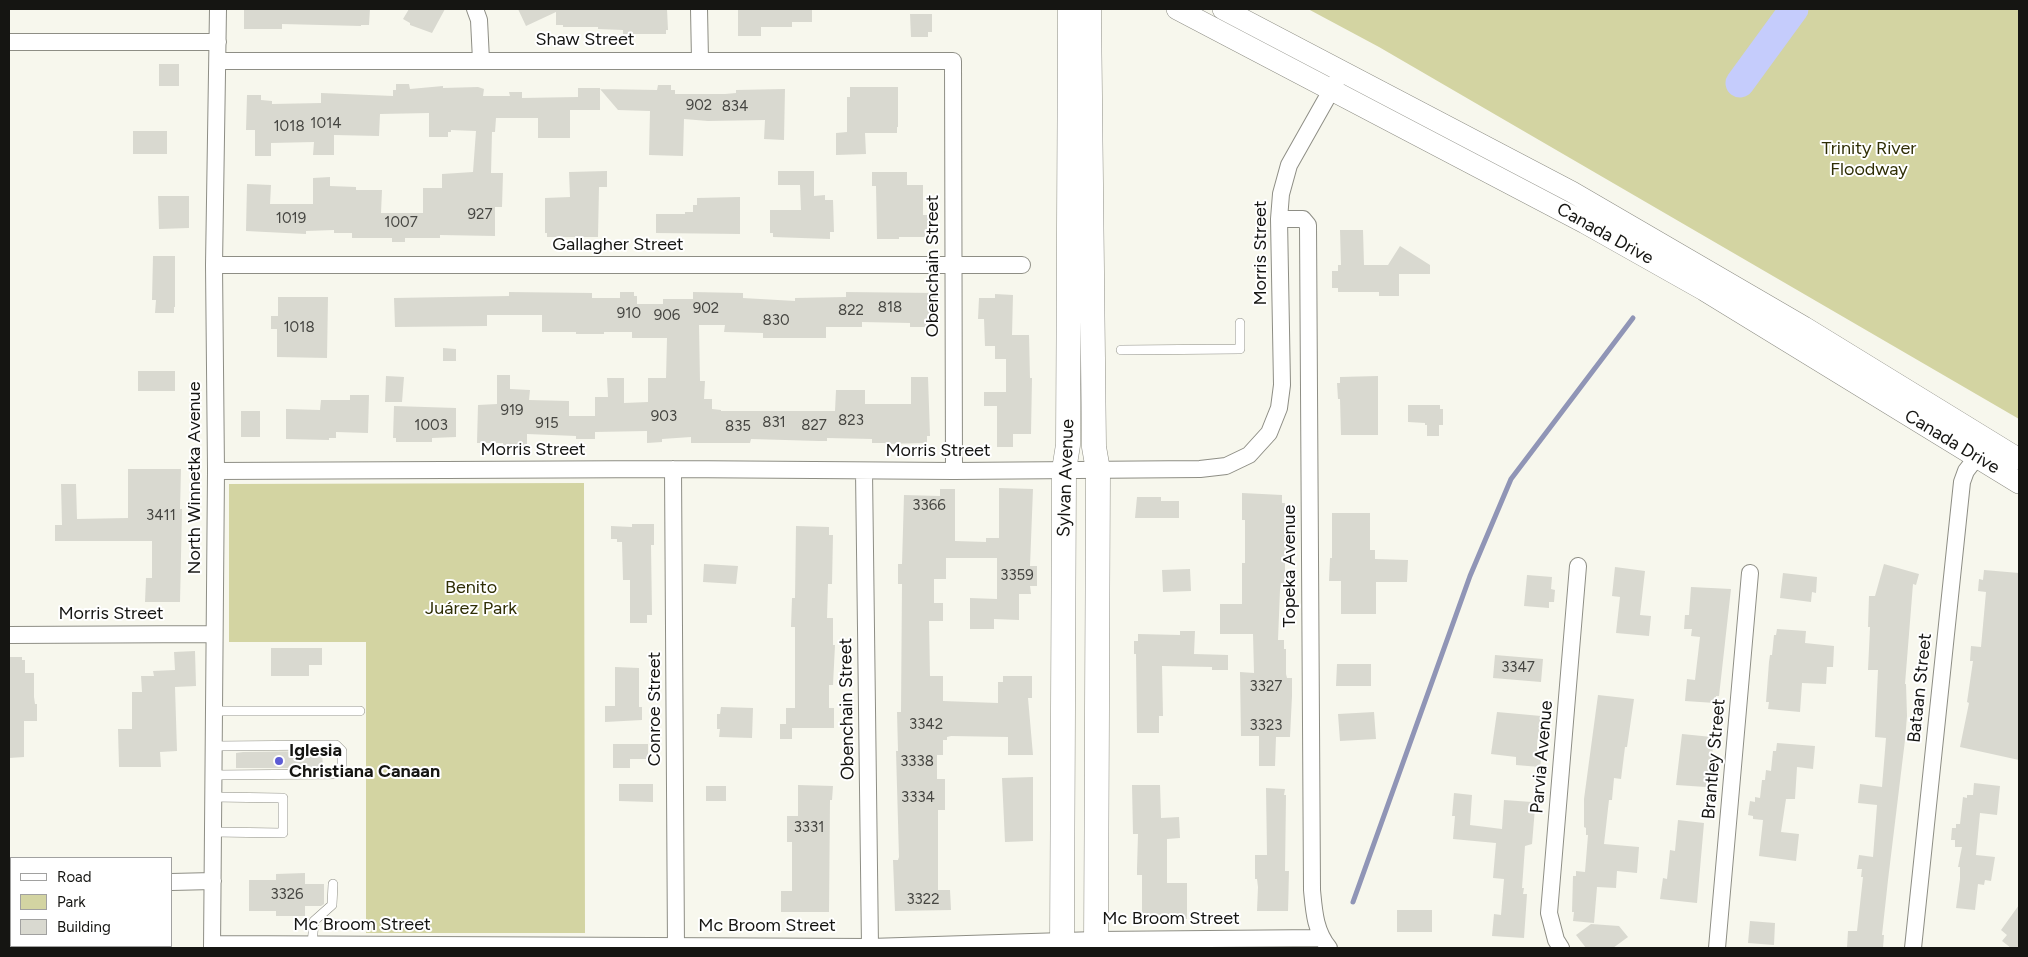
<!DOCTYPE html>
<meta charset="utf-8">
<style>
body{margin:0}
#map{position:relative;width:2028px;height:957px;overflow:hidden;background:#f7f7ed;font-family:Figtree,sans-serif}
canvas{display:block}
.frame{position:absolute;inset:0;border:10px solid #151512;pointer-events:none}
.legend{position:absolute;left:10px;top:857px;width:162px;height:90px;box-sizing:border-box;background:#fff;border:1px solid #a1a1a0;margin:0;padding:6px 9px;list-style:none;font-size:15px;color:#151512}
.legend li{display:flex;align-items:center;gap:10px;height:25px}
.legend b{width:25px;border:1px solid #a1a1a0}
</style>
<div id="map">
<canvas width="2028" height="957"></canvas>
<div class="frame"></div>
<ul class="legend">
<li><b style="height:6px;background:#fff"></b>Road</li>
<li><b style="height:14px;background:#d3d4a2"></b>Park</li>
<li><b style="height:14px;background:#d9d9d0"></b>Building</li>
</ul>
</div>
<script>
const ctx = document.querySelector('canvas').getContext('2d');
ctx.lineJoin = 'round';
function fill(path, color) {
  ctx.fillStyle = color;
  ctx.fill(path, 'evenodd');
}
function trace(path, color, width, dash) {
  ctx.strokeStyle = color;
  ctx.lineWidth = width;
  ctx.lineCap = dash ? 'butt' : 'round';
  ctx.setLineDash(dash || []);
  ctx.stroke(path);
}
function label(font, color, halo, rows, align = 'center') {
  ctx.font = font + ' Figtree,sans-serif';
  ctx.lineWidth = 4;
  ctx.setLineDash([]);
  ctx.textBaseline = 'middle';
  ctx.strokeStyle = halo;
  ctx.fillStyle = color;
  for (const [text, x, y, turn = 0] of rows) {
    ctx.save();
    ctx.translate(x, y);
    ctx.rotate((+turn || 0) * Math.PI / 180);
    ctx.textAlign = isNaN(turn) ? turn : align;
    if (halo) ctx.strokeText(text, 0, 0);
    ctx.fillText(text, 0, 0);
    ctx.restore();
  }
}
fill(new Path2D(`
 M1308,9h711v410l-640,-372z
 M584,483l1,450h-219v-291h-137v-158z`), '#d3d4a2');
trace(new Path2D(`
 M1353,902l117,-326 41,-97 122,-161`), '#9095b6', 5);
trace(new Path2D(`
 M1740,83l54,-74`), '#c5ccfc', 29);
fill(new Path2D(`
 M244,9h126l-1,16h-8v1l-79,-2v5h-38z
 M409,9h36l-13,24 -22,-8v-2l-7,-4z
 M518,9h149l1,21h-2v4h-43v-4l-25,-1v-2h-35v-2h-7v-13l-30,14z
 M738,9h74v13h-20v5h-31v9h-23z
 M910,14h22v18h-4v5h-17z
 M159,64h20v22h-20z
 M396,84h13l1,5 33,-3v2l35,-1 6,2 -1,7h27l-1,-4h13v6l56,-1v-9h22v22h-30v28h-32v-20h-42l-1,14h-3l-1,41h12l-1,34h-7v29l-55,-1v3h-35v4h-13v-4h-40v-5h-18v-3l-28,1v3l-60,-3 1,-47 24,1 -1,19h43v-26l17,-1v9l26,1v3h26l-1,23h42v-25h19v-14l31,-2 3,-41 -25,-1v2h-3v5h-19v-24l-49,1 -1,22 -45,-1v20h-21l1,-13 -43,1v13h-16v-26h-9l1,-35h14v5l11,1v3l49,-1v-10l72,3v-6h3z
 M658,85h13v5h4v4h50l11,-1v-3l49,-1 -1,51 -20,-1 1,-19 -57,1 -24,-2 -1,37 -34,-1 1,-44 -32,-1 -18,-21 57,1z
 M850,87h48v40h-1v6h-32l1,21 -30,1v-22l11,-1v-35h3z
 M133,131h34v23h-34z
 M607,171v16h-8l-1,50h-51v-4h-2v-35l25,-1 -1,-25z
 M778,171h36v25l11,-1v5h8l1,32h-4v7l-57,-2v-4h-3v-23h31l-1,-25h-22z
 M872,172h35v13h16v30h10v18h-8v4h-26v2h-22l-1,-53h-4z
 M158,196h31v32l-30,1z
 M740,197v37l-84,-1v-19h29v-2h8v-7h4v-7z
 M1340,230h23l1,35h24l12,-19 30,19v9h-31v22h-20v-4h-41v-4h-6v-17h6v-6h3z
 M153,256h22v51h-1v6h-19l1,-13h-4z
 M509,292l83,1v5h28v-6h14v4h3v8h26v-5h30v-7l50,1v5l52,3v-3l51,-1v-5l90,1v34h-26v-4l-48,-1v5h-36v11h-63v-5l-39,-1 1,-7h-26l1,56h5l-1,18h8v10l9,1v1h114l1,-21h29v14h46v-27h17l2,59h-3v7l-42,1v-1h-13v-4l-45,-1v3h-8l-68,-2 -1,4h-59v-6l-29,2v3l-15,1v-12l-52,1v7h-19v-3l-49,-2v13l-24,-2v-2h-26l1,-38 19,-1v-29h13v14l20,1 -1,10 40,1v15h26v-19h13l-1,-19h17v25l24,-1v-24h18l1,-40h-35v-6h-28v2h-28v-2h-34v-17h-55v11l-92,1 -1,-29 115,-2z
 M995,294l18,1 -1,40h17l1,43h2l-1,56h-18v13h-16v-41h-13v-14h22v-33h-11v-13h-10l-1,-27h-6l1,-21h16z
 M278,297h50l-1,61 -50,-1v-28h-6v-13h7z
 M443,348l13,1v12h-13z
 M138,371h37v20h-37z
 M386,376l18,1 -2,25h-17z
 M1378,376v59h-37l-1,-36h-2l-1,-16h3v-6z
 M350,395h19l-1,38 -32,-1v6h-7v2l-43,-1v-30l34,1 1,-10h29z
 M1408,405h32v4h3v16h-4v11h-12v-11h-2v-2l-17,-1z
 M394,406l62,2v29l-24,1v4h-36v-4h-3z
 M241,411h19v26h-19z
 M128,469h53l-1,40h2l-2,93h-35l1,-24h6v-37h-97v-16h7l-1,-41h15l1,35 51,-1z
 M999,488l34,1 -3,77h7v20h-7l1,8h-12v26l-25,-1v10h-24v-31l27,1v-41h-51v21h-12v24h9v18h-14l1,55h13v25l55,2v-21h5v-6h29v22h-4l5,57h-25v-18l-57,-1 -4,1v3h-4v15h-6v24h8v31h-7v80h12l1,20 -56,1 -2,-51h5l1,-3 -3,-106h2l-1,-39h4l1,-128h-4v-20h4l2,-69 36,1v-7h15v52l31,1v-4h13z
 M1242,493l40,2v8h3l-1,28h4v22l-3,5v25h-4l-1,7 -2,50h6v9h2v25l1,4h5v18l-2,41h-14l-1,29h-16v-30h-18l-1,-64 14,1 -1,-39h-33v-30h22v-41h3v-43h-3z
 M1137,497h24v4h18v17h-44z
 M1332,513h38v37h5v9l33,1 -1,22h-31v32h-35v-33h-12l1,-23h2z
 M632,524h22v21h-3l1,70h-5v8h-17v-43h-7l-1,-38h-5v-3h-6v-13l21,1z
 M796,526l33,1v8h4l-1,49h-4l-1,34h6v27h2l-2,40h-4v23h5v20h-42v11h-12v-15h6v-16h9v-81h-4l1,-29h3z
 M704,564l34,2 -2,18 -33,-2z
 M1884,564l35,10 -3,11 -3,-1 -8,100h1l1,32 -2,24 -17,140 -6,55h2l-1,13h-36l1,-17h9l6,-54h-2l1,-8h-5l2,-14 14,2 4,-52 -19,-2 2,-19 22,3 4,-49 -11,-1 3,-67h-10l2,-43h-2l1,-31h6z
 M1615,567l30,4 -5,44 11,1 -2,20 -33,-3 4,-36 -8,-1z
 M1190,569l1,22 -28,1 -1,-22z
 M1984,570l35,3v187l-59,-13 9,-44 -2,-1 6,-41h-3l1,-15 10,1 5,-55 -8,-1 1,-12 4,1z
 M1783,573l34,4 -1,16 -4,-1 -1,10 -31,-4z
 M1527,575l25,2 -1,12 4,1 -1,12h-5v6l-25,-2z
 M1691,587l40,2 -12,107h-3l-1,7 -30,-2 2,-22 8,1 5,-43 -9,-1 1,-7h-8l1,-14h4z
 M1777,629l29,2 -1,12 29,3 -1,21h-6l-1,17 -24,-1 -2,29 -32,-3 1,-7h-3l3,-40 1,-7h2l2,-20h2z
 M1180,631h15l-1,23 34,1v15h-16v-3l-50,-1 1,50h-4v17h-22l-1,-79h-2v-13h4v-7l42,1z
 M271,648h51v17h-13v11h-38z
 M195,651l1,35 -21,1 2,64 -17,1 1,15h-42l-1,-38h14v-37h10l-1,-16h13l-1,-5 22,-1 -1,-18z
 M1495,655l48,4 -2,23 -48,-4z
 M9,657h13v3h3v13h9v24l1,7h2v17h-13v36l-15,1z
 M1337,664h34v22h-35z
 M615,667l24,1v39h3v13l-37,2v-16h10z
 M1598,695l36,4 -7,48h-2l-4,32 -7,-1 -2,22h-3l-5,44 35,3 -2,26 -20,-2 -1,17 -19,-1 -3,36 -21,-2 1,-9h-2l1,-36h3v-5l9,1 3,-37h-2v-7l-2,-1v-28z
 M721,707l32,1 -1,30 -33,-1 1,-8h-3v-15h3z
 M1374,712l2,27 -36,2 -2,-27z
 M1497,712l44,4 -4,28v8h5l-2,15 -24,-2v-8l-25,-3z
 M1682,734l30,3 -1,6h2l-2,34h-4l-1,10 -30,-2z
 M1777,743l38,3 -2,23 -16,-2 -2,32h-9l-5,33 18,2 -3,27 -37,-5 4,-36 -10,-1v-3l-5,-1 2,-14 5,1v-5l5,1 2,-18h3l1,-10 5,1 2,-20h3z
 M613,744h35v15h-18v9h-17z
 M322,751l1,17h-87v-15l7,-1z
 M1033,777v64l-28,1 -3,-64z
 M1974,783l26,3 -3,29 -17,-2 -4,42 19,2 -4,24 -6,-1 -1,5 -6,-1 -3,26 -19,-2 4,-29v-12h-2l4,-20h-7v-7h-4l1,-12h4v-4h4l3,-27 4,1v-3h6z
 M619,784h34v18l-34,-1z
 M798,785l35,1 -1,14h-2l-1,112h-48v-21h11v-49h-5v-26h11z
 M1132,785h28l1,33 18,-1 1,21 -13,1v44h20v36h-45v-44h-5v-6l1,-35h-5z
 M706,786h20v15h-20z
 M1266,788l19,1 -1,6h2l-1,76h4l-1,40h-31l1,-24 -1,-8h-2v-24h12z
 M1454,793l18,2 -2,30 32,4 2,-29 28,2v5l3,1 -3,36 -7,2 -3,42h2l-1,6h4l-3,44 -32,-2 2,-22 7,1 3,-36 -11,-1 3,-35 -43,-4 2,-23h-3z
 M1678,820l26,3 -7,80 -37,-4 3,-21 4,1 3,-29 5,1z
 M305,873v11h19v20l-3,2h-16v10h-29v-5h-27v-31h27v-6z
 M2019,905v43h-8l-9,-7 5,-6 -6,-5z
 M1397,910h35v22h-35z
 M1750,921l25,2 -1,22 -26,-2z
 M1591,924l28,2 9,11 -15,11h-27l-10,-13z`), '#d9d9d0');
const service = new Path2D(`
 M1121,350l119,-1v-26
 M214,711h146
 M214,775l123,-1 5,-4v-19l-6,-6 -122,1
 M213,832l70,1v-35l-70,-1
 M312,945l2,-24 18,-16 1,-21
 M86,946v2`);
const minor = new Path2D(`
 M475,9l4,11 2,40
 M699,9l1,51
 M9,42h209
 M218,61h735l1,410
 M1279,219h24l5,6 4,665c2,21 3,41 17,58
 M214,265h808
 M673,469l3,479
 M216,471l457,-2 281,2 246,-2 26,-3 23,-11 20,-22 10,-25 3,-23 -3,-166 2,-25 8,-29 48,-85
 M864,471l6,476
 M9,635l205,-1
 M9,881h2
 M171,882l42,-1
 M212,944l658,3 226,-7 225,-2
 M212,948l4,-477 -2,-206 4,-256
 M1561,948l-5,-8 -7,-27 29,-347
 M1717,948l33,-375
 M1913,948l49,-466 4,-11 17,-22`);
const tertiary = new Path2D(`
 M1177,9l408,214 119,67 315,193
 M1223,9l349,183 232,135 215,132`);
const secondary = new Path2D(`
 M1089,9l5,438 4,23 -2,478
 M1062,948l2,-478 4,-25 2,-436`);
trace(service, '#8e8e85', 10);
trace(minor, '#8e8e85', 18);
trace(tertiary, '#8e8e85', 22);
trace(secondary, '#8e8e85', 25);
trace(service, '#fff', 9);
trace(minor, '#fff', 16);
trace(tertiary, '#fff', 21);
trace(secondary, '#fff', 24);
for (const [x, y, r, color] of [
 [279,761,5,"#5d5cd4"]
]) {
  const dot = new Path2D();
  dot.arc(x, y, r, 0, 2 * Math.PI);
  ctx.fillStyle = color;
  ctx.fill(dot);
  trace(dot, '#fff', 2);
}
label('15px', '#464642', null, [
 ["902",699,106],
 ["834",735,107],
 ["1014",326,124],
 ["1018",289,127],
 ["927",480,215],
 ["1019",291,219],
 ["1007",401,223],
 ["818",890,308],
 ["902",706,309],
 ["822",851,311],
 ["910",629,314],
 ["906",667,316],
 ["830",776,321],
 ["1018",299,328],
 ["919",512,411],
 ["903",664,417],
 ["823",851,421],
 ["831",774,423],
 ["915",547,424],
 ["1003",431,426],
 ["827",814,426],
 ["835",738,427],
 ["3366",929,506],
 ["3411",161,516],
 ["3359",1017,576],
 ["3347",1518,668],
 ["3327",1266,687],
 ["3342",926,725],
 ["3323",1266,726],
 ["3338",917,762],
 ["3334",918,798],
 ["3331",809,828],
 ["3326",287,895],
 ["3322",923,900]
]);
label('18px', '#151512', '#fff', [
 ["Shaw Street",585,40],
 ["Canada Drive",1605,234,29],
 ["Gallagher Street",618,245],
 ["Morris Street",1261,253,-90],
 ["Obenchain Street",933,266,-90],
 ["Canada Drive",1952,442,31],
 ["Morris Street",533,450],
 ["Morris Street",938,451],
 ["North Winnetka Avenue",195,478,-90],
 ["Sylvan Avenue",1066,478,-88],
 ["Topeka Avenue",1290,566,-90],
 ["Morris Street",111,614],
 ["Bataan Street",1920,688,-84],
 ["Conroe Street",655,709,-90],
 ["Obenchain Street",847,709,-91],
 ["Parvia Avenue",1542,757,-85],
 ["Brantley Street",1714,759,-85],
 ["Mc Broom Street",1171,919],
 ["Mc Broom Street",362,925],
 ["Mc Broom Street",767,926]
]);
label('18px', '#2f2e05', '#fff', [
 ["Trinity River",1869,149],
 ["Floodway",1869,170],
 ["Benito",471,588],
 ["Juárez Park",471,609]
]);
label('bold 18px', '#151512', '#fff', [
 ["Iglesia",289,751],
 ["Christiana Canaan",289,772]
], 'left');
</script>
